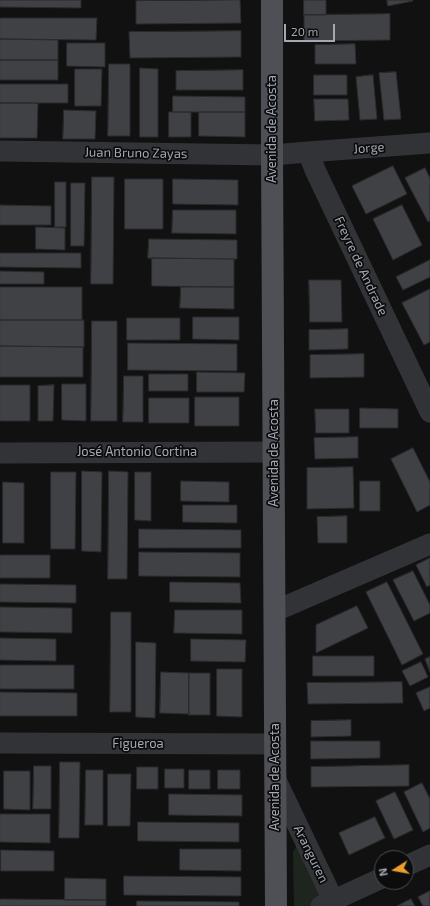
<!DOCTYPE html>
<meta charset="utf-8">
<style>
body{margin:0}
#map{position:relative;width:430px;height:906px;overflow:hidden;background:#111112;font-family:"Exo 2",sans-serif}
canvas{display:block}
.north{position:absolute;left:374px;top:850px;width:40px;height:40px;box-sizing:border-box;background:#0c0c0d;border:1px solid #484b4f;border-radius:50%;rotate:259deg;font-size:11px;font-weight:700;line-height:16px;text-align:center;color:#a2a9b3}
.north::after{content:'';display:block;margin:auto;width:14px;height:18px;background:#ed9d2e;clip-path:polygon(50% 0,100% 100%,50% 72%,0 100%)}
.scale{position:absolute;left:284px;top:24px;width:51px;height:18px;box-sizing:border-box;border:2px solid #a2a9b3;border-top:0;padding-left:5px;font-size:12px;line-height:14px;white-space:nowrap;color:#a2a9b3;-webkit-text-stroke:3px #0c0c0d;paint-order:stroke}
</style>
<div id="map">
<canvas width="430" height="906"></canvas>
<div class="north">N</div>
<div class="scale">20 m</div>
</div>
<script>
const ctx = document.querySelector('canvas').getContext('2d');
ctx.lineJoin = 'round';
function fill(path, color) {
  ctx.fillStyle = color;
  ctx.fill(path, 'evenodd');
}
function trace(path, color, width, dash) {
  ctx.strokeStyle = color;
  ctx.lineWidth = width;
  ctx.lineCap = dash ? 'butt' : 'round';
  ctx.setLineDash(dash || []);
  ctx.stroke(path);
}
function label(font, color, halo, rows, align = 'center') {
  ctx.font = font + ' "Exo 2",sans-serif';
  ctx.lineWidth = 3.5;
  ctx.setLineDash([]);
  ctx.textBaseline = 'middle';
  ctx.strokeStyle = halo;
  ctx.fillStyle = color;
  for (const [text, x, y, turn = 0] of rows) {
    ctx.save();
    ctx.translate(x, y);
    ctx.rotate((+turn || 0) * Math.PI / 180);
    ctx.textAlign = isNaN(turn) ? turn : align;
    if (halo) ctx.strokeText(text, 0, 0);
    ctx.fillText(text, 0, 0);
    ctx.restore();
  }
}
fill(new Path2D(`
 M299,846l32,60h-37l-1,-54 3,-5z`), '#1d251e');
const building = new Path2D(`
 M0,0h81v8l-81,-1z
 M240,0l1,23 -105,1v-23z
 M304,0h22v15h-22z
 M387,0h25l1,1 -25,5z
 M390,14v26l-86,1v-26z
 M0,18h97l-1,22 -96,-1z
 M241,31v26l-111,1 -1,-26z
 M0,39l58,1v20h-58z
 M67,43h38v24l-38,-1z
 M355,44l1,20h-41v-19z
 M0,60h58v20h-58z
 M109,64h21v72h-22z
 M140,68l18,1v68h-18z
 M75,69h27l-1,37h-26z
 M243,70v20h-67v-19z
 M396,72l5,47 -17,1 -5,-47z
 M314,75h33v20h-33z
 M373,75l4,44 -17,1 -4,-43z
 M0,84h68v19h-68z
 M173,96l72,1v15h-72z
 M314,99h34l1,21 -34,1z
 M0,103h38l-1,35h-37z
 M64,110l32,1 -1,28h-32z
 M169,112h22v25h-22z
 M199,112h46v25l-46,-1z
 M393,166l14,28 -41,20 -14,-28z
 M425,168l5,10v43l-2,1 -23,-44z
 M92,177h22l-1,107h-22z
 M125,179h38v50h-38z
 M173,179l65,1v25l-65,-1z
 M55,182h11v45h-11z
 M71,183h14l-1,63h-13z
 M0,205l51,1v19h-51z
 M402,205l20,40 -29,15 -20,-41z
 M173,210h63v24l-64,-1z
 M36,227l29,1v22l-29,-1z
 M149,239l88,1v19l-89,-1z
 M0,253h81v15l-81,-1z
 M152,258l82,1v28l-82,-1z
 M430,260v17l-27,13 -7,-13z
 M0,271l44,1v12h-44z
 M309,280h32l1,42h-32z
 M0,287h82v33h-82z
 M181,287h53v22l-54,-1z
 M430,289v53l-6,3 -22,-42z
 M193,317h46v23l-46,-1z
 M127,318h53v22h-53z
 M0,320h84v27l-84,-1z
 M92,321h25v100h-26z
 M348,329v20l-39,1v-20z
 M128,343l109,1v27l-109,-1z
 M0,346l83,1v30h-83z
 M364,354v23l-54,1v-23z
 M197,372l48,1 -1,19h-47z
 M149,374h39v17h-39z
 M124,376h19v46h-20z
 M62,384h24v37l-24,-1z
 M0,385h30v36h-30z
 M54,385l-1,36h-15v-35z
 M195,397h44v29h-44z
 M149,398h40v25h-40z
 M360,408l38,1v19h-38z
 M315,409h34v24h-33z
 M358,437v21l-43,1 -1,-21z
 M413,448l17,34v23l-13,7 -26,-53z
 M353,467l1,41 -47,1v-41z
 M82,471l20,1 -1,80 -19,-1z
 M109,471l19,1 -1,107h-19z
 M51,472h25l-1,77h-24z
 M135,472h16v49l-16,-1z
 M181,481l48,1v20l-48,-1z
 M360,481h20v30h-20z
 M3,482l21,1v60h-21z
 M183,505h54v18l-54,-1z
 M347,516v27h-29l-1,-26z
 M139,529l102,1v18h-102z
 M139,552l101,1v24l-101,-1z
 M0,555h50v23h-50z
 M430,558v27l-3,2 -11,-22z
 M413,571l17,34v8l-16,8 -21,-41z
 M170,582l70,1 1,20 -71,-1z
 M387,582l36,72 -21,11 -36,-73z
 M0,584l76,1v18l-76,-1z
 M357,606l11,22 -52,25v-28z
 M0,607l72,1v25l-72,-1z
 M175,610h67v24l-68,-1z
 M111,612h20v100h-21z
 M0,638l56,1v22l-56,-1z
 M191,639l55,1 -1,22 -54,-1z
 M136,642l20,1 -1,75 -19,-1z
 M313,656h61v20h-61z
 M430,657v15l-5,-13z
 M421,662l7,15 -18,9 -8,-15z
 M0,665h74v24h-74z
 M217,669h25v48l-25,-1z
 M161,672l28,1v41l-29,-1z
 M189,673h21v42h-21z
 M402,682l1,21 -95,1 -1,-21z
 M430,687v21l-6,3 -8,-18z
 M0,692l77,1v23h-77z
 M351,720v16l-40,1v-16z
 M311,741h69v17l-69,1z
 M60,762h20l-1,76h-20z
 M409,765v21l-98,1v-20z
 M34,766h17v43h-18z
 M137,767h21v22h-21z
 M165,769h19v19h-19z
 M86,770h17v55h-18z
 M189,770h21v19h-21z
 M218,770h22v19h-22z
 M4,771h26v39l-26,-1z
 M108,774h23l-1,52h-22z
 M422,783l8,16v29l-7,4 -19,-40z
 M395,792l18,38 -19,9 -18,-38z
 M169,794l73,1v21l-73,-1z
 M0,814h50v29l-50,-1z
 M375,817l10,21 -36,17 -10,-22z
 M138,822l101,1v19l-101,-1z
 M180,849h61v22l-61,-1z
 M1,850l53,1v20h-53z
 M124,876l117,1v19l-117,-1z
 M65,878l41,1v21h-41z
 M430,891v15h-7l-5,-9z
 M0,899l106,1v6h-106z
 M411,899l4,7h-18z
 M137,901l102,1v4h-102z`);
fill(building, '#404145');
trace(building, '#2b2b2e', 1);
trace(new Path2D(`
 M0,151l272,4 36,-3 8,20 114,240
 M308,152l122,-9
 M0,453l274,-1
 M275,611l155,-67
 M0,743l275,1
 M276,780l60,126
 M406,866l24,-11
 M321,906l61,-28`), '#323337', 21);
trace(new Path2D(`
 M272,0v155l4,751`), '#4e5056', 22);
label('13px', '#a2a9b3', '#0c0c0d', [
 ["Avenida de Acosta",272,129,-90],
 ["Jorge",369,148,-4],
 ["Juan Bruno Zayas",136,153,1],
 ["Freyre de Andrade",361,266,65],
 ["José Antonio Cortina",137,452],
 ["Avenida de Acosta",274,453,-90],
 ["Figueroa",138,744],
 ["Avenida de Acosta",275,777,-90],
 ["Aranguren",311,854,64]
]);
</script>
